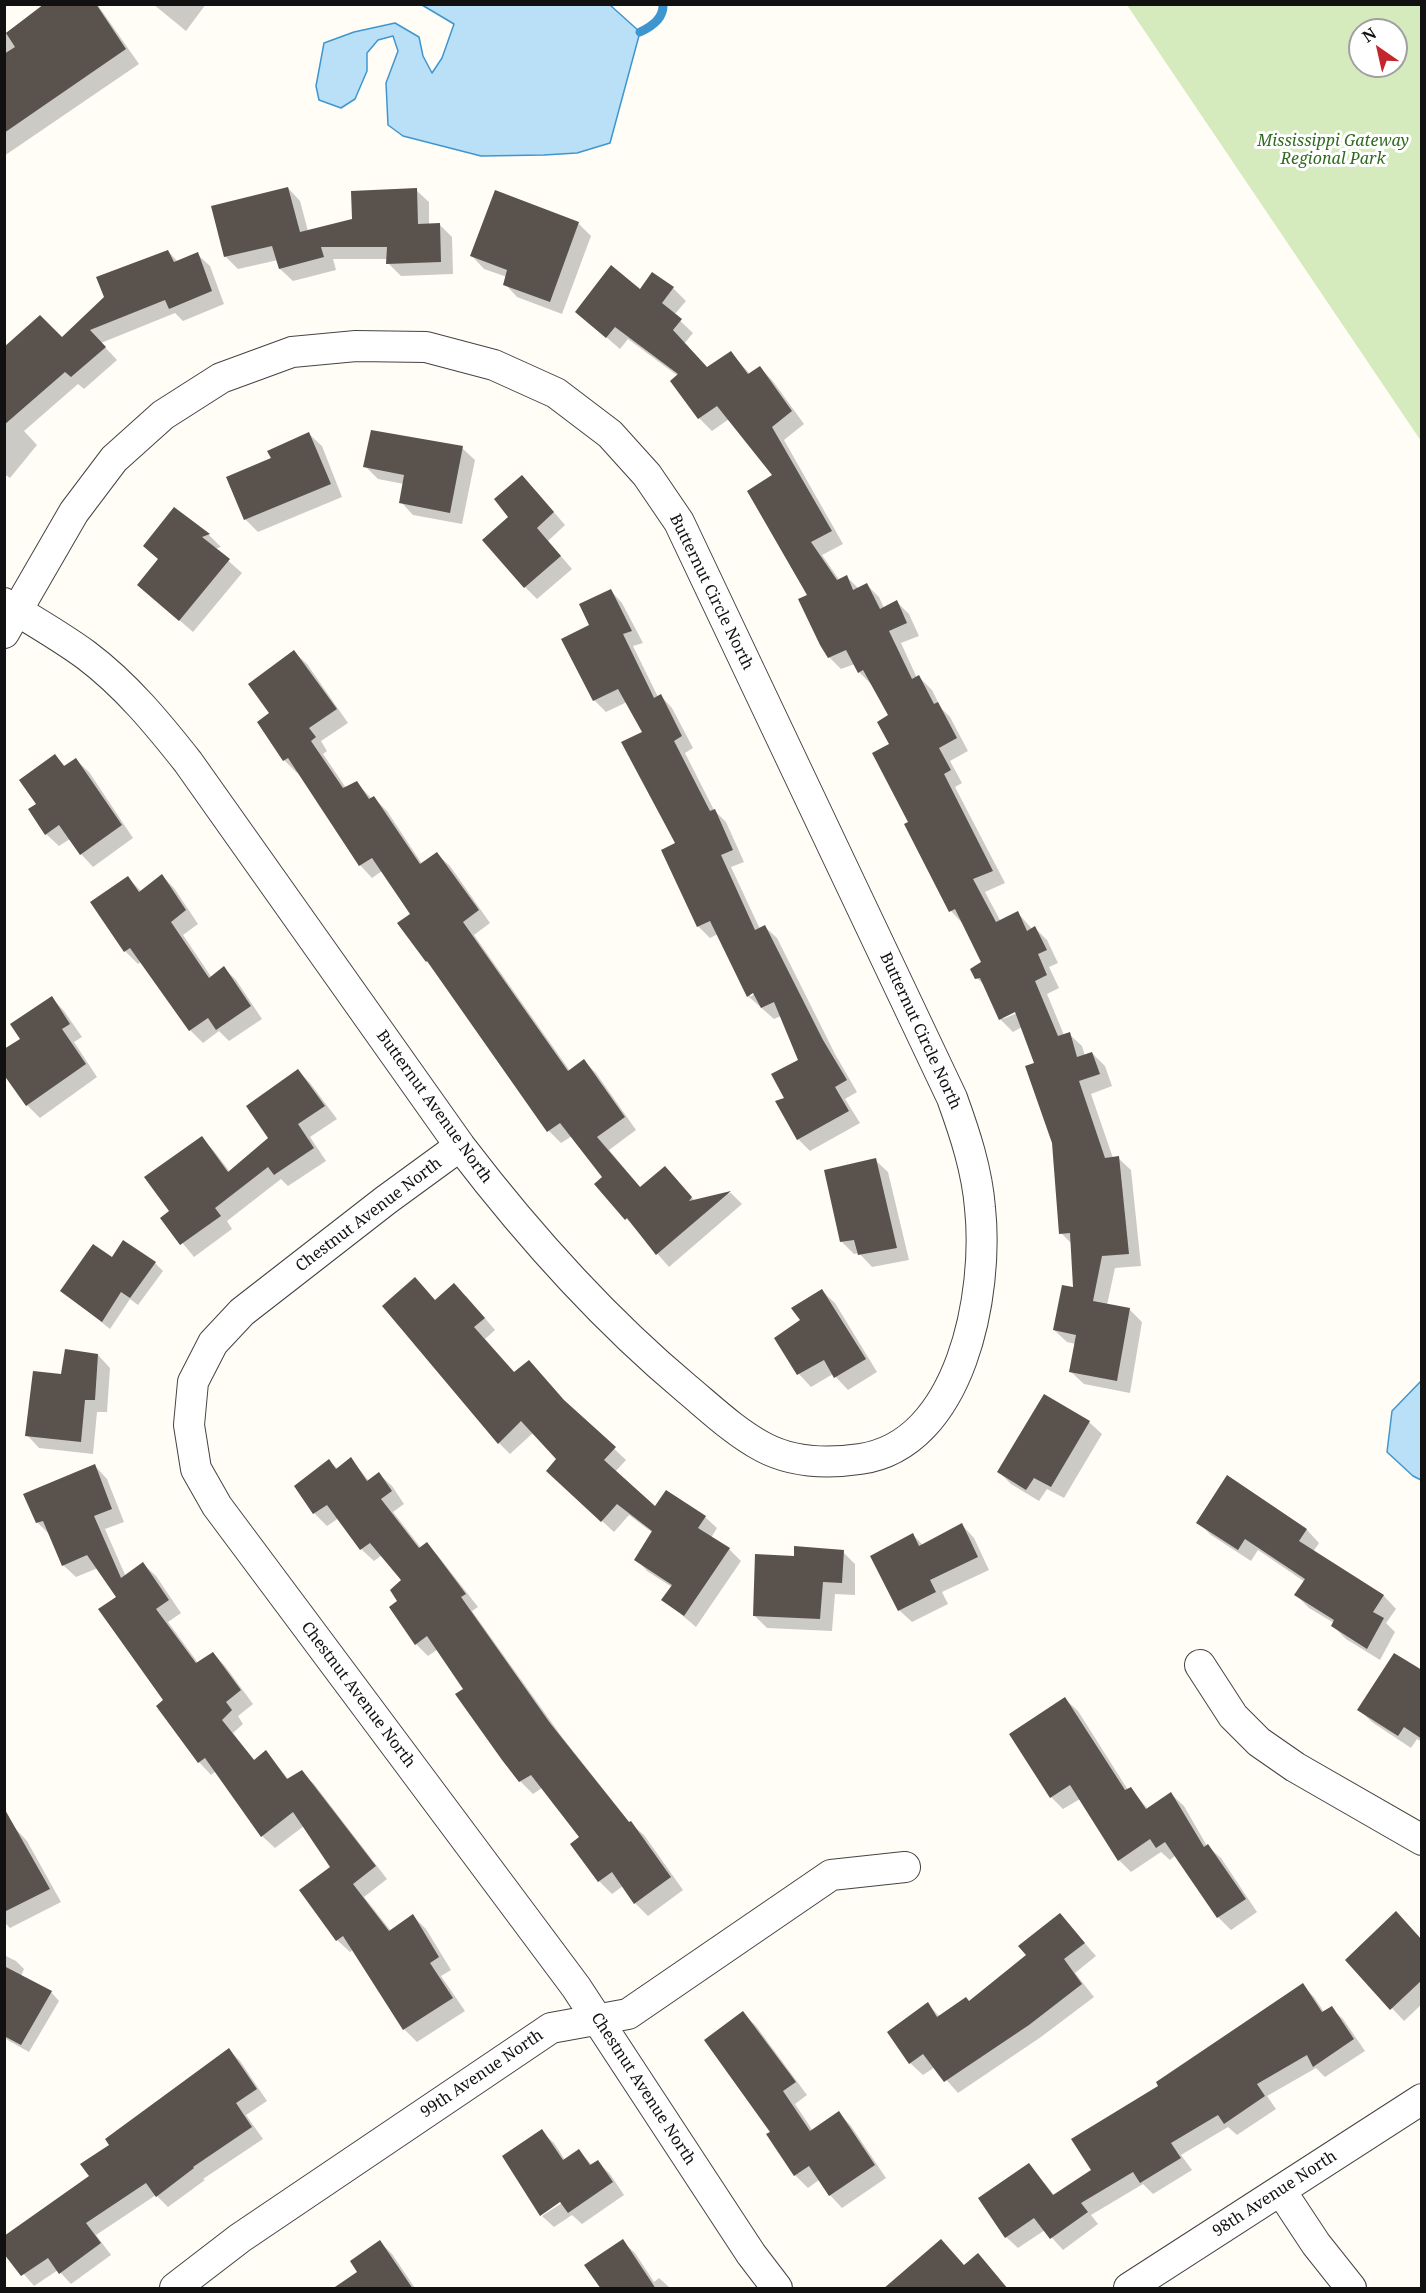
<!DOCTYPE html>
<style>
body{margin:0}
#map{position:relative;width:1426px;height:2293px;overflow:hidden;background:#fffdf5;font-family:"Noto Serif",serif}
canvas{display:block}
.frame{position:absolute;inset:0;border:6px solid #111;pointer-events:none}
.north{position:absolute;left:1348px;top:18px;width:60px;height:60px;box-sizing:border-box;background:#fff;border:2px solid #a0a0a0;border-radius:50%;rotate:326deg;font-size:16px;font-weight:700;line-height:24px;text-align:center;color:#111}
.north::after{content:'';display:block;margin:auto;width:21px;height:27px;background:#c4262e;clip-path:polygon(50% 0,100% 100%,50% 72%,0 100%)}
</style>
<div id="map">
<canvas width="1426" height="2293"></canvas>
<div class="frame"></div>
<div class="north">N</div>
</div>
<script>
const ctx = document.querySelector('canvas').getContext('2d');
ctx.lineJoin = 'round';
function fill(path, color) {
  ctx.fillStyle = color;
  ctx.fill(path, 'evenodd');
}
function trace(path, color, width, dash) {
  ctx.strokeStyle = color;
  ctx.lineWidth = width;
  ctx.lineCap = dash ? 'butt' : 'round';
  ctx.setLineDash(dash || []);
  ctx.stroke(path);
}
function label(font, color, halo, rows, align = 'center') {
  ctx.font = font + ' "Noto Serif",serif';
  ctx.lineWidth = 6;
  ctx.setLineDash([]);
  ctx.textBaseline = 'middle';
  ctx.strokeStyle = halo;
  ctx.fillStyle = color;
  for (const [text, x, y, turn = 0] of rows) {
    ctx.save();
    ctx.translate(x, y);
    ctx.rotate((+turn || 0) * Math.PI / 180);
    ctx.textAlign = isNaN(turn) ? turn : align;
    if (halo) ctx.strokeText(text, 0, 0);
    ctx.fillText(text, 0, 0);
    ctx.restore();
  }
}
fill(new Path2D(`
 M1127,5h294v436zM1360,30h36v36h-36z`), '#d5ebbd');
const water = new Path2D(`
 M422,5h188l30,27 -30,111 -33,10 -33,2 -63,1 -78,-20 -15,-11 -2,-42 12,-32 -5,-15 -15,4 -11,13v18l-12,28 -14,9 -22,-8 -3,-14 8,-43 30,-11 41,-9 24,14 4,19 9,17 10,-15 12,-34z
 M1421,1381v99l-8,-4 -26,-24 5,-41z`);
fill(water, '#b9e0f7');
trace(water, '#3f96cf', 1.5);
fill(new Path2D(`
 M47,4h50l42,60 -135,92v-122z
 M153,4h53l-20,27z
 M288,188l12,13 8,30 45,-11 63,-30 13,12v23h11l12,12 1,37 -52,2 -13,-13v-4h-55l3,11 -43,11 -13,-12 -2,-9 -40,9 -12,-12 -13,-49z
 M578,223l13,13 -29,78 -45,-17 -12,-13 2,-7 -23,-8 -12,-13z
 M168,251l10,11 19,-8 13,12 14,38 -41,17 -8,-8 -74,30 16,17 -33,29 -6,-5 -54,47 13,14 -27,33 -6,-4v-74l58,-61z
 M653,274l20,14 13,13 -12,14 19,18 -9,11 23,25 24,-16 19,21 10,-6 12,12 32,44 -20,16 59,104 -21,11 18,26 7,-4 12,12 8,-4 12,12 5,11 13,-6 12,12 10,22 -18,7 16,35 2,-1 13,13 9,18 9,9 18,34 -18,10 12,22 -7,4 50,96 -20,9 16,30 17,-9 14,16 3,-1 12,12 11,23 -9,4 10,21 -12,6 17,41 5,-1 13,12 3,10 7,-3 13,13 7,20 -21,8 22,64h5l13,12 10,96 -26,2 -8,37 22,4 13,13 -12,71 -46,-9 -13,-12 5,-28 -9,-2 -13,-12 21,-41 -2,-44 -12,-12 -7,-90 -18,-80 -14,-36 -9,5 -13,-13 -14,-32 -9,-9 6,-15 -20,-39 -12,-13 -41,-88 -19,-78 -1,-30 -18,-30 -13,-13 -4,-8 -14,5 -12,-12 -20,-61 -35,-121 -45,-56 -17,12 -13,-13 -27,-37 6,-5 -50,-37 -8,10 -43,-37 64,-21zM1021,1008l1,3 -19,8v-3z
 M309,434l13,12 20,51 -84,35 -13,-13 29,-61z
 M462,448l13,12 -13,64 -49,-9 -12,-13 3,-18 -26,-5 -13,-13z
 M535,490l30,35 -17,16 24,28 -35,30 -12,-12 -14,-70z
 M174,509l35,26 12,12 -6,2 27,24 -49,59 -54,-47 20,-25z
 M611,591l11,12 21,40 -10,3 25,51 3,-1 11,12 21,40 -8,5 29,57 12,12 18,40 -13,5 29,62 5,-2 12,11 58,116 22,38 -12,7 15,24 -50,28 -12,-12 -12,-41 14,-38 -19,-44 -7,3 -26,-23 -30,-62 -8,4 -12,-12 -53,-193 -18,-31 -21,10 -12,-12 -3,-74zM760,990l-10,7v-4z
 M294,652l13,12 41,59 -27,18 6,10 -4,3 23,34 11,-5 15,16 2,-1 13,13 35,53 15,-10 13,12 40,57 -16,12 96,136 14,-10 12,12 40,57 -27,20 32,38 24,-20 30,33 36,-8 11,11 -73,63 -73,-83 8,-6 -32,-42 -11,7 -12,-12 -122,-170 -15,-46 -30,-44 -10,7 -12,-13 -61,-94 -2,2 -13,-13 -25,-38 13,-8z
 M55,756l11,11 10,-7 13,12 44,66 -40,29 -12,-13 -11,-15 -11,7 -13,-12 -8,-30z
 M162,876l12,12 24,36 -15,11 29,43 12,-10 12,12 26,39 -33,22 -10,-10 -16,12 -13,-13 -49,-68 -3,2 -13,-13 -33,-49 36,-24 14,14z
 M52,998l12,13 18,26 -8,5 23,35 -57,41 -13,-13 -5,-66z
 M298,1071l12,12 27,36 -27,18 16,24 -38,25 -7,-7 -54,42 5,8 -38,28 -32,-39 9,-6 31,-74 12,13 16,21 40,-34z
 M875,1160l13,12 21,88 -37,7 -13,-14 -5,1 -12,-12z
 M112,1259l43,4 8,8 -25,34 -8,-6 -20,30 -48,-38z
 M822,1291l13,12 42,69 -29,18 -15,-16 -22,13 -12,-13 -23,-36 26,-17z
 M466,1296l29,34 -10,9 30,34 56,35 55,52 -11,12 40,36 50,9 12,11 -6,10 18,11 12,12 -45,66 -33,-28 9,-12 -25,-16 -11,-12 17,-26 -24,-18 -15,17 -54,-50 -2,-23 -24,-27 -24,22 -11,-11 -63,-141z
 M98,1355l12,13 -3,44h-10l-4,42 -54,-6 -12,-13 35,-59z
 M1089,1422l13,12 -38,64 -17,-9 -8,12 -28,-17 -12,-12z
 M351,1459l18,22 10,-7 13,12 12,18 -11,8 28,36 6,-4 12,13 39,50 -6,4 90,126 68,86 14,12 39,55 -35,26 -13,-13 -12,-17 -11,8 -13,-13 -27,-37 9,-7 -39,-49 -9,6 -13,-13 -63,-86 8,-6 -27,-40 -10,7 -12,-12 -17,-42 4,-22 -21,-25 -8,6 -13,-12 -22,-31 -12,8 -13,-13 -18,-27 33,-25 9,8z
 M95,1466l12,13 17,43 -19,7 21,48 17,-13 13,12 25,37 -13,9 30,41 15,-10 12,13 28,38 -15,12 5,8 -10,9 22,28 11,-9 23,28 12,-8 13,12 73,95 -23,18 27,34 22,-15 13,13 25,41 -10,6 24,35 -48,31 -13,-13 -51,-79 -3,2 -13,-12 -5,-73 -28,-41 -29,22 -13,-12 -46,-65 -5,4 -12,-13 -33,-61 -48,-104 -20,-29 -22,9 -13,-12 -13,-30 -13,-13z
 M1227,1477l80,53 12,13 -6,9 71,44 12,13 -10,14 9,9 -15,28 -34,-21 -13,-13 1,-3 -25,-15 -13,-13 9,-13 -47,-32 -7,11 -40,-26 -13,-13z
 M962,1525l12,13 15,32 -47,22 6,12 -36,18 -13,-12 14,-75 10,10z
 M843,1552l12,12v31l-20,-1 -3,37 -65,-3 -13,-13 41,-58z
 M1422,1672v70l-5,-3 -6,9 -39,-26 -13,-12z
 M1065,1699l13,12 50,79 3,-1 17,20 23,-15 13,12 23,40 14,12 36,54 -26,18 -13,-13 -42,-62 -6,5 -9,-8 -30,20 -12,-12 -39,-61 -17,10 -12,-12z
 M15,1828l12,13 34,61 -51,26 -6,-6v-88z
 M1060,1915l36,41 -21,17 19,24 -53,40 -83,56 -23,-26 -12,8 -13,-12 18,-59 12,13 30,-14 58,-48z
 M1422,1941v63l-18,17 -57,-61z
 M4,1955l12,6 8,8 -3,7 30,16 8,9 -30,51 -25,-14z
 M1302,1985l12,12 10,15 7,-4 12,11 22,32 -40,26 -9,-9 -49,28 9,13 -39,26 -9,-8 -47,28 11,15 -39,24 -10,-10 -52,31 7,9 -35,26 -18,-20 -27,18 -12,-11 23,-72 26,31 38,-26 67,-83z
 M743,2013l13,13 51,69 -12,9 18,27 26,-18 12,13 35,52 -44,30 -12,-13 -11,-15 -11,8 -13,-13 -27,-40 4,-2z
 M229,2050l11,11 27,40 -21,14 17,24 -60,40 2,1 -37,27 -12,-12 -60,40 15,20 -40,29 -13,-14 -24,16 -30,-35 87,-75 20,-31z
 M541,2131l13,12 11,17 14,-9 13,14 6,-3 12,12 14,21 -42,29 -10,-9 -18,12 -12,-11 26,-17 -2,-3 -24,16v3l-38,-59z
 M622,2241l13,12 19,29 5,-4 11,10h-67z
 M380,2242l12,12 23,34h-80l24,-16z`), '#0003');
trace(new Path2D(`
 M640,32c11,-5 24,-13 23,-28`), '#3f96cf', 9);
fill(new Path2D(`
 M44,4h52l30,45 -122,84v-79l11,-7 -9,-14z
 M288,187l12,45 52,-13 -1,-28 66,-3 1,36 22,-1 1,39 -55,2 1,-17h-66l3,10 -45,12 -7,-23 -48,11 -13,-51z
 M495,190l84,32 -29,80 -47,-17 4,-15 -37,-14z
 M168,250l6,12 24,-10 14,39 -43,18 -4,-9 -75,30 16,17 -35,30 -6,-5 -61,53v-78l36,-32 22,22 42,-40 -8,-20z
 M611,265l29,24 12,-17 22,15 -12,16 20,16 -9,11 34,37 24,-16 17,23 12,-8 32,45 -20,16 60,104 -21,11 26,38 10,-5 6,15 14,-7 13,26 17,-9 10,23 -18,8 23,48 7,-4 15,29 4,-2 19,36 -18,10 12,22 -7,4 49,97 -20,8 23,43 22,-11 9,20 8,-5 12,24 -9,4 9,21 -12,6 23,55 12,-4 7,25 15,-5 8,22 -21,7 26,77 14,-2 10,98 -27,2 -9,45 37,7 -13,73 -48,-9 7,-37 -23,-5 9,-45 11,2 -3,-54 -11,1 -7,-91 -27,-77 9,-3 -19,-51 -16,8 -19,-42 -5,1 -5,-10 11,-7 -26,-53 -6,3 -45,-88 4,-2 -36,-69 17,-9 -12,-22 11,-7 -25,-45 -5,3 -12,-23 -18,8 -8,-13 -22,-46 9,-4 -60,-104 25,-16 -55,-69 -19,13 -28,-38 8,-7 -63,-47 -9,11 -31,-26z
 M371,430l92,16 -13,67 -51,-10 5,-28 -41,-8z
 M309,432l22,52 -87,36 -18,-43 45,-19 -4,-7z
 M522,475l32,37 -17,16 24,28 -37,32 -42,-48 26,-23 -14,-18z
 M174,507l36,27 -8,3 28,22 -51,62 -42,-36 21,-26 -15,-13z
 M611,589l21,42 -9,3 31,64 7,-4 21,42 -8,5 36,70 5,-2 18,41 -12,5 34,75 10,-5 58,115 24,40 -12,7 14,24 -52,29 -22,-39 9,-3 -13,-24 27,-14 -24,-58 -13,6 -8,-15 -6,4 -37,-76 -13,6 -36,-77 14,-7 -54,-101 21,-10 -24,-43 -25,12 -32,-62 28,-14 -10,-21z
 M294,650l43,59 -28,19 7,9 -5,4 32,47 14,-7 12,18 5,-3 46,68 17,-12 42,58 -16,12 105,149 16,-12 41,58 -28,20 43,50 25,-21 27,31 -3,4 42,-10 -75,64 -29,-37 -2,2 -31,-36 8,-7 -42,-54 -13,9 -120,-171 -1,1 -29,-39 13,-9 -38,-56 -13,8 -71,-108 -5,3 -26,-39 12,-9 -21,-29z
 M55,754l9,12 12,-8 46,67 -42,30 -21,-30 -14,10 -17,-26 8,-5 -17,-24z
 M162,874l24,36 -15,12 38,56 15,-12 27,40 -35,24 -8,-12 -19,13 -59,-83 -6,4 -34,-50 38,-26 11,16z
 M52,996l18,28 -8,5 24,35 -60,42 -22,-31v-26l16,-10 -10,-15z
 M298,1069l27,37 -27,18 16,24 -40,27 -6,-8 -53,41 6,8 -41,29 -20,-27 9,-7 -25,-34 58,-41 26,36 40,-34 -22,-32z
 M876,1158l21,90 -39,7 -4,-15 -14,2 -16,-72z
 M123,1240l33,22 -26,36 -9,-6 -19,30 -42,-31 33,-47 19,13z
 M415,1277l20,23 19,-17 31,35 -11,9 40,45 15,-12 35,40 52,47 -12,13 51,46 11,-16 40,26 -8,12 32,20 -46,68 -23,-16 11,-15 -38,-25 18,-29 -35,-27 -16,18 -55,-51 10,-12 -35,-38 -23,23 -116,-138z
 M822,1289l44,70 -32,19 -10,-18 -27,15 -23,-37 26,-18 -9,-12z
 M65,1349l33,5 -3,46h-10l-4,42 -56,-6 8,-65 28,3z
 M1044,1394l46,27 -39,66 -17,-9 -8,12 -29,-18z
 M351,1457l16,24 12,-9 13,19 -11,8 38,49 8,-6 39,52 -5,3 89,126 79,99 2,-1 40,56 -37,27 -22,-32 -14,10 -28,-38 9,-7 -48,-62 -12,7 -17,-22 -47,-66 8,-5 -36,-53 -12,9 -26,-38 8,-6 -7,-11 11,-10 -31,-37 -10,7 -33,-45 -14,9 -19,-28 35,-27 7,10z
 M95,1464l17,45 -18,7 27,62 22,-16 26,38 -13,9 40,54 17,-11 28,38 -15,12 6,8 -10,10 32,40 12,-10 21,29 15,-9 74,96 -23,18 36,47 24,-17 26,43 -9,6 23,35 -50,32 -60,-94 -7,5 -37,-51 31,-23 -37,-55 -32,25 -56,-79 -7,5 -42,-57 7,-6 -65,-91 18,-12 -29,-42 -25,11 -19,-45 -7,2 -13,-29z
 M1227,1475l80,54 -8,12 85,54 -11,17 11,6 -17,31 -36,-23 3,-6 -40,-25 11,-16 -60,-40 -7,11 -42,-27z
 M962,1523l16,34 -48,23 6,12 -38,19 -28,-55 43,-23 6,13z
 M794,1546l50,4 -2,33 -19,-1 -3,37 -67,-3 2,-62 39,2z
 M1394,1653l28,17v69l-18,-12 -6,9 -41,-26z
 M1065,1697l60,93 6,-3 15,22 25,-17 33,55 4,-3 38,55 -29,19 -52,-76 -9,6 -6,-9 -32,22 -48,-76 -20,13 -41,-64z
 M4,1808l46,81 -46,23z
 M1396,1911l26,29v40l-32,30 -45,-50z
 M1060,1913l25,30 -21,16 18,25 -53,41 -85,57 -21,-28 -14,10 -22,-32 41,-30 9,15 29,-20 3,4 57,-46 -8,-9z
 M4,1966l48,25 -31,54 -17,-9z
 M1303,1983l19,29 10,-6 22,33 -41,28 -6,-12 -50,29 8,12 -41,28 -6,-9 -47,28 10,15 -41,25 -7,-11 -52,31 7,9 -38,27 -16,-21 -29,20 -27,-40 51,-35 24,32 38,-25 -20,-31 87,-53 -2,-4z
 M743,2011l53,71 -13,9 27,40 29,-20 36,54 -46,31 -20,-30 -15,10 -28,-42 4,-2 -66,-92z
 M229,2048l28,41 -21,14 16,24 -59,40 1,1 -38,29 -10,-14 -60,40 15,20 -42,31 -11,-16 -27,18 -17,-22v-18l85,-60 -9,-12 29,-19 -4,-6z
 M542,2129l21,31 16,-11 11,16 8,-5 15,22 -45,31 -8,-11 -20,14 -38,-60z
 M623,2239l33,50h-55l-17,-24z
 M941,2239l23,26 14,-12 30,36h-125z
 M380,2240l33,49h-81l25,-17 -7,-11z`), '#5a524d');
const minor = new Path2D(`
 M4,603c28,17 56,33 82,52 40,30 72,69 102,107l272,384c68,89 141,171 227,243 24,20 48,43 76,58 30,16 63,17 97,12 102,-14 129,-167 120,-251 -3,-38 -15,-74 -28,-110l-273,-576 -32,-47 -37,-41 -54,-41 -62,-28 -68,-18 -70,-1 -64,6 -71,26 -58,37 -49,44 -40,53 -70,121
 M460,1146l-74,54 -144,112 -29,31 -20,39 -4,43 7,44 21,37 359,481 175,267 26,34
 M1200,1665l33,51 26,26 36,25 127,73
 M1281,2191l35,53 35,44
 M175,2288l65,-50 311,-210 77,-14 203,-139 74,-8
 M1129,2288l293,-189`);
trace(minor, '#444', 32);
trace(minor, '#fff', 30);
label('italic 16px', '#2f6b1f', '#fff', [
 ["Mississippi Gateway",1333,141],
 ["Regional Park",1333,159]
]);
label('16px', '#111', '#fff', [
 ["Butternut Circle North",711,592,64],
 ["Butternut Circle North",920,1031,65],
 ["Butternut Avenue North",434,1107,54],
 ["Chestnut Avenue North",369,1215,-37],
 ["Chestnut Avenue North",358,1695,53],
 ["99th Avenue North",482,2074,-34],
 ["Chestnut Avenue North",643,2089,57],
 ["98th Avenue North",1275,2194,-33]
]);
</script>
